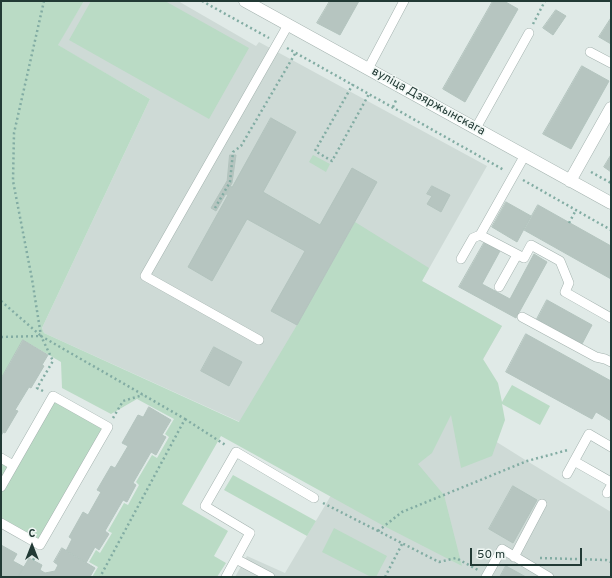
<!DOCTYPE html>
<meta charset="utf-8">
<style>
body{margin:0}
#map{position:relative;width:612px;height:578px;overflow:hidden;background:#e0eae7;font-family:Overpass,sans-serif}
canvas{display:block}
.frame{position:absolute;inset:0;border:2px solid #223a35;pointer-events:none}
.north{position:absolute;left:12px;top:526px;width:40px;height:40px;-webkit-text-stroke:3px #f0f7f4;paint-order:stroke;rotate:0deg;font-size:11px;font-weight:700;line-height:16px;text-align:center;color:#223a35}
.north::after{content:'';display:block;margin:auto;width:14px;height:18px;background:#223a35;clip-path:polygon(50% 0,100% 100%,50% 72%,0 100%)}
.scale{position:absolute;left:470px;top:548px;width:112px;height:18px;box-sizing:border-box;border:2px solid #223a35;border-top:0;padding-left:5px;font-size:12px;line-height:14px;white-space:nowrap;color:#223a35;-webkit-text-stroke:3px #f0f7f4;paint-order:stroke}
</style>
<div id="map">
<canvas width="612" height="578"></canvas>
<div class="frame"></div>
<div class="north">С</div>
<div class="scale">50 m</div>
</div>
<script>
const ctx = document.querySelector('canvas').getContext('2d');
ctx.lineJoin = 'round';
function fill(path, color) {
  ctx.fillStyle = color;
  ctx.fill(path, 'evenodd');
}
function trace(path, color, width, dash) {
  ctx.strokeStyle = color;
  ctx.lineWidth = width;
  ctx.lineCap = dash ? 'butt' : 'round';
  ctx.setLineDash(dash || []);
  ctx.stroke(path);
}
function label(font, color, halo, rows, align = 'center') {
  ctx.font = font + ' Overpass,sans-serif';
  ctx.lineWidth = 3;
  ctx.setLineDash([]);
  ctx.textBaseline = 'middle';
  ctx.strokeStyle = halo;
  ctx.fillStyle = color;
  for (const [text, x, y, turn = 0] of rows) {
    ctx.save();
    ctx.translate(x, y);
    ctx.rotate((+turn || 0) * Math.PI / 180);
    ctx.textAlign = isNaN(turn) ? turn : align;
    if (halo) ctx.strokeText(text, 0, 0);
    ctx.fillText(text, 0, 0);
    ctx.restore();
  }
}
fill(new Path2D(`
 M84,1h94l78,45 3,-4 228,124 -65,115 80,45 -50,88 75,47 84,51v65h-376l12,-21 38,17 61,-103 -302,-137 -2,-5 108,-229 -93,-54z`), '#cedad6');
fill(new Path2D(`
 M1,1h83l-26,44 92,54 -108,229 2,5 195,89 58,-97 58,-103 74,46 -7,13 80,45 -19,33 15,24 4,19 10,-17 38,21 -10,19 -38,-21 3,16 -13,36 -31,12 -10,-53 -19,38 -14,11 26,31 18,71 -80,-41 -161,-89 -39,68 46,27 -14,25 12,7 -9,14h-125l6,-10 -9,-5 7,-12 4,3 12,-20 -4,-2 16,-28 4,2 11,-20 -3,-3 16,-27 5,3 12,-21 -4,-3 9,-15 -37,-20 -26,15 -49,-26 -1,-26 -38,-22 -22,39z
 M91,1h74l84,47 -40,71 -140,-79z
 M313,155l17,9 -4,8 -17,-10z
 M53,396l55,31 -68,118 -39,-22v-65l12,7z
 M233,475l83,46 -9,15 -83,-46z
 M334,528l53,28 -11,21h-5l-49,-25z`), '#badbc5');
const building = new Path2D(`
 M330,1h29l-19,34 -23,-12z
 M493,1h11l14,8 -53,93 -22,-13z
 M556,10l10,6 -13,19 -10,-7z
 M611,18v26l-12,-7z
 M582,66l27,15 -38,68 -28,-15z
 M271,118l25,14 -33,60 57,33 32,-57 25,14 -80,143 -26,-14 34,-60 -58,-32 -35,62 -24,-14 40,-72 -2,-1 4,-8 2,1z
 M230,155h6l-4,28 -16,28 -5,-3 16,-27z
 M611,155v17l-7,-5z
 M432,186l18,9 -9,17 -14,-8 5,-8 -5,-2z
 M506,202l25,14 -14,26 -25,-15z
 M538,205l73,41v33l-87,-49z
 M484,243l16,8 -18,33 28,15 24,-45 13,8 -31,56 -57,-31z
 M547,300l45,25 -10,19 -45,-25z
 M526,334l85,47v40l-15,-9 -4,7 -86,-47z
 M23,340l25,15 -6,10 2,1 -13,22 -2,-1 -14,23 3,1 -13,22 -2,-1 -2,4v-57z
 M214,347l28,15 -13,24 -28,-15z
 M149,407l22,13 -9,15 4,2 -10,18 -5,-3 -18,31 3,2 -9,17 -4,-2 -18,31 4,3 -10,16 -4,-3 -9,16 -20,-12 6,-12 -3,-2 14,-25 5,3 13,-23 -4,-2 14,-24 4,2 13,-22 -6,-3 16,-28 5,2z
 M513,486l24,14 -24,43 -24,-14z
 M1,545l16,9 -4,7 11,6 -6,10h-17z
 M62,548l33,20 -5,9h-72l11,-19 13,7 -2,5 5,3 10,-2 3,-6 -4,-3z
 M506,566l20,11h-26z`);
fill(building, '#b6c5c0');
trace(building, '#b3c4be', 1);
const service = new Path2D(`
 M590,52l21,11
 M368,69l36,-68
 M476,128l53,-95
 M480,235l44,23 7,-13 29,16 9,22 -4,9 46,26
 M461,259l12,-21 7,-3 45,-80
 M499,287l18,-32
 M522,317l74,40 9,2 6,3
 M259,340l-114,-64 143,-251
 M1,458l12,7
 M574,461l37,21
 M567,474l22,-40 22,13
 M1,487l52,-91 55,31 -68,118 -39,-22
 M607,493l4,-7
 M514,557l28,-53
 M236,559l34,18
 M226,577l24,-44 -45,-27 31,-54 78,46
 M486,577l16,-28 47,28`);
const minor = new Path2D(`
 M245,1l366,202
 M570,181l41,-73`);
trace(service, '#a3b2ae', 10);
trace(minor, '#a3b2ae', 13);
trace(new Path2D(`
 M202,1l67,37
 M533,24l12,-23
 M287,48l217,122
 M353,84l-38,67 17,10 37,-67
 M393,107l4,-9
 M591,172l20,11
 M523,180l88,50
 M215,208l15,-26 3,-30 8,-6 55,-94
 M569,223l7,-13
 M1,301l39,34
 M1,337l40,-1 144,83 -85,158
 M43,391l-6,-3 16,-27 -12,-25 -9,-57 -19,-98 1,-48 30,-132
 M113,418l10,-17 20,-6
 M185,419l42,27
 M323,503l116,59 17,-4 22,12
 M378,531l24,-19 125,-51 41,-11
 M540,558l66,2 5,2
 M33,560l3,-5
 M385,577l17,-33`), '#82aca3', 2.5, [2, 3]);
trace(service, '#fff', 9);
trace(minor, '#fff', 12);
label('12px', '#223a35', '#f0f7f4', [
 ["вуліца Дзяржынскага",428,102,29]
]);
</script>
